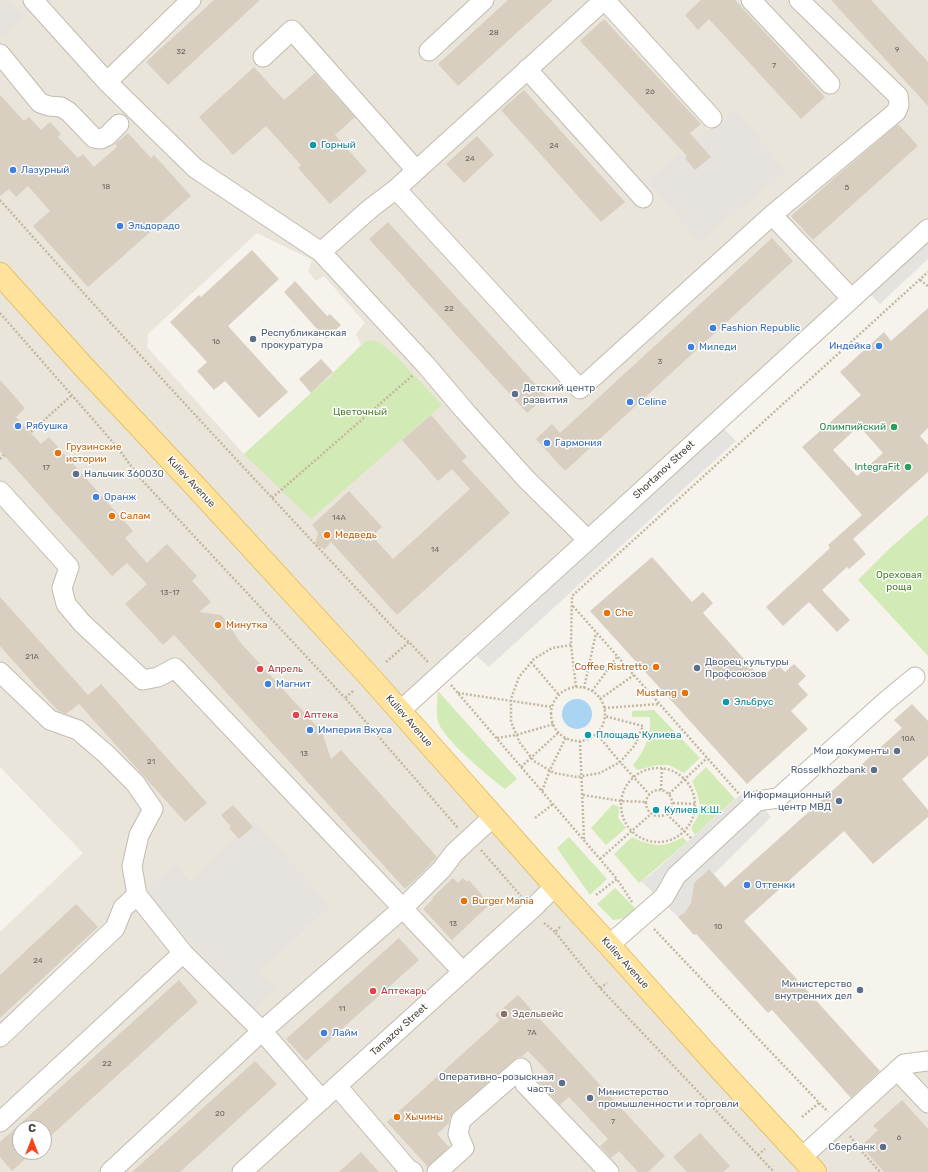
<!DOCTYPE html>
<meta charset="utf-8">
<style>
body{margin:0}
#map{position:relative;width:928px;height:1172px;overflow:hidden;background:#f6f3ec;font-family:Rubik,sans-serif}
canvas{display:block}
.north{position:absolute;left:12px;top:1120px;width:40px;height:40px;box-sizing:border-box;background:#fff;border:1px solid #b7b4b0;border-radius:50%;rotate:0deg;font-size:11px;font-weight:700;line-height:16px;text-align:center;color:#4b4439}
.north::after{content:'';display:block;margin:auto;width:14px;height:18px;background:#fc3f1d;clip-path:polygon(50% 0,100% 100%,50% 72%,0 100%)}
</style>
<div id="map">
<canvas width="928" height="1172"></canvas>
<div class="north">С</div>
</div>
<script>
const ctx = document.querySelector('canvas').getContext('2d');
ctx.lineJoin = 'round';
function fill(path, color) {
  ctx.fillStyle = color;
  ctx.fill(path, 'evenodd');
}
function trace(path, color, width, dash) {
  ctx.strokeStyle = color;
  ctx.lineWidth = width;
  ctx.lineCap = dash ? 'butt' : 'round';
  ctx.setLineDash(dash || []);
  ctx.stroke(path);
}
function label(font, color, halo, rows, align = 'center') {
  ctx.font = font + ' Rubik,sans-serif';
  ctx.lineWidth = 3;
  ctx.setLineDash([]);
  ctx.textBaseline = 'middle';
  ctx.strokeStyle = halo;
  ctx.fillStyle = color;
  for (const [text, x, y, turn = 0] of rows) {
    ctx.save();
    ctx.translate(x, y);
    ctx.rotate((+turn || 0) * Math.PI / 180);
    ctx.textAlign = isNaN(turn) ? turn : align;
    if (halo) ctx.strokeText(text, 0, 0);
    ctx.fillText(text, 0, 0);
    ctx.restore();
  }
}
fill(new Path2D(`
 M0,0h928v229l-528,482 401,446 103,-93 24,-3v111h-928v-240l83,-79 -83,-86zM257,233l55,27 -4,11 8,10 8,-5 41,47 -9,11 5,11 -31,31 -86,78 -97,-107 1,-13zM176,864l15,16 140,27 -71,65zM20,1128h24v24h-24z`), '#eae5da');
fill(new Path2D(`
 M0,0h10l15,16 -22,21 -3,-3z
 M735,109l51,62 -87,71 -51,-62z
 M255,822l76,85 -71,65 16,17 -23,21 -108,-119 31,-27 15,16z`), '#e6e2dd');
fill(new Path2D(`
 M373,340l7,3 16,13 46,49 -40,34 -91,80 -67,-65 86,-78 32,-31 4,-4z
 M928,515v141l-70,-76 32,-32z
 M438,691l79,88 -12,10c-16,-12 -61,-49 -67,-67 -2,-9 -1,-21 0,-31z
 M654,710l46,48 -16,15 -15,-8h-12l-20,5 -4,-5c12,-15 18,-28 17,-48h-18v-6z
 M706,767l29,32 -40,36 -4,-7c2,-4 6,-9 8,-15 3,-10 -3,-23 -7,-32z
 M613,804l6,3 -1,11 8,10 -20,17 -15,-17z
 M569,837l38,42 -17,16 -33,-47z
 M632,837c19,10 33,11 51,0l4,5 -48,41 -25,-29z
 M615,888l20,20c-5,9 -12,11 -22,12l-16,-16z`), '#d2eab5');
fill(new Path2D(`
 M928,235v24l-48,45 -14,-14z
 M724,429l12,12 -247,226 -12,-11z
 M747,789l24,28 -57,57 -5,-5 -15,14 -3,20 -6,9 -7,5 -37,-36 8,-5z`), '#e5e3e0');
fill(new Path2D(`
 M562 714a15 15 0 1 1 30 0a15 15 0 1 1-30 0Z`), '#a9d4f2');
fill(new Path2D(`
 M214,0h46l-92,85 -22,-23z
 M508,0h45l-95,86 -20,-22z
 M701,0h34l90,97 -24,22 -92,-100 -11,11 -13,-15z
 M831,0h40l57,62v44z
 M604,19l97,105 -11,9 21,24 -16,13 -10,-12 2,-2 -107,-115z
 M254,67l30,33 31,-27 40,44 -20,18 32,36 -37,33 -32,-36 3,-3 -35,-39 -33,29 -34,-38z
 M524,90l101,112 -24,20 -100,-112z
 M0,95l24,26 5,-4 12,13 9,-8 11,12 -3,3 20,21 5,-4 11,13 23,-20 -2,-3 13,-11 23,25 3,-3 37,41 -103,91 -55,-61 17,-15 -22,-25 -12,11 -7,-8 -9,7z
 M898,124l20,22 -105,94 -22,-24 47,-41z
 M477,136l17,19 -30,28 -18,-19z
 M388,222l158,174 -19,17 -158,-174z
 M772,238l21,23 -228,210 -29,-32 16,-15 8,9z
 M252,250l27,29 -51,47 60,66 -29,26 -34,-37 -11,9 -17,-19 10,-9 -37,-40 29,-27 2,2z
 M295,281l32,35 3,-2 11,11 -15,14 -42,-47z
 M928,308v120l-8,8 8,9v27l-75,67 13,15 -17,15 -2,-2 -25,23 28,30 -13,12 -28,-30 -26,24 -17,-19 64,-59 -2,-3 34,-30 -60,-68 59,-52 -21,-23 44,-40 7,9zM859,426l24,27 -26,23 -24,-26z
 M321,359l12,13 -22,21 -12,-14z
 M0,380l25,28 -9,9 25,27 8,-7 84,94 -8,7 22,25 20,-19 30,32 -5,5 19,21 -12,10 22,3 4,4 15,23 82,90 9,27 10,-9 96,107 -16,17 -16,15 -231,-254 -11,10 -38,-41 22,-20 -20,-21 -15,13 -112,-125z
 M431,415l36,42 -5,4 48,52 -113,102 -66,-73 -6,7 -10,-4 3,-13 -6,-7 37,-34 33,36 -10,9 21,23 77,-70 -18,-20 -14,12 -36,-41z
 M652,557l40,45 11,-10 10,11 -10,10 58,65 16,-14 8,8 9,-8 12,12 -8,8 10,11 -17,16 17,18 -61,55 -157,-173z
 M0,597l88,98 13,-11 106,119 -22,19 -106,-118 -13,10 -8,-3 -58,-65z
 M912,704l16,17v35l-26,23 26,31v7l-55,47 -29,-33 -100,90 136,150 -29,27 -79,-88 -4,3 -72,-79 -2,1 -16,-18 7,-5 6,-9 3,-20 15,-14 16,18 177,-159 -8,-8z
 M233,805l20,22 -14,12 -10,-11 2,-1 -10,-12z
 M453,878l5,5 5,-5 4,4 2,-2 16,19 -2,2 5,5 -36,34 -29,-31 10,-10 -1,-1z
 M76,904l22,23 -98,91v-43z
 M399,938l20,22 -113,101 -20,-22z
 M179,980l19,22 -154,140v-14h-24v24h13l-21,19 -12,-14v-15z
 M518,995l147,161 -17,16h-10l-19,-21 -8,7 -11,-12 8,-7 -39,-42 -9,8 -21,-23 10,-9 -21,-22 -7,6h-3l-4,3 -60,52 -4,5 -1,6 -12,11 12,13 -21,20 -41,-45 113,-102 -5,-5z
 M255,1061l22,23 -97,88h-48z
 M902,1100l26,29v43h-44l-23,-26 17,-16 -5,-4z
 M700,1133l30,33 -7,6h-36l-14,-15z
 M361,1152l18,20h-40z`), '#d8cfc1');
const minor = new Path2D(`
 M33,0l74,82 88,86 126,84 104,112 39,46 62,69 62,61
 M605,0l107,118
 M751,0l79,84
 M429,51l55,-51
 M0,54l40,49 9,3 12,1 8,5 25,26 7,1 6,-3 12,-12
 M263,57l29,-27 124,140
 M527,69l116,129
 M107,82l84,-82
 M396,189l184,200 192,-174 124,-103 3,-7 -1,-9 -99,-96
 M772,215l79,83
 M321,252l50,-44 25,-19 208,-189
 M0,491l69,76 -7,21 4,16 16,19 61,57 15,-3 17,-9 288,304
 M0,672l50,48 28,10 28,24 29,29 18,26 -14,26 -7,31 5,29 46,58 79,78 60,69
 M400,711l188,-171 340,-311
 M609,945l55,-48 12,-21 81,-75 21,-3 108,-97 29,-24
 M0,1037l115,-109 8,-20 14,-13
 M897,1070l31,33
 M337,1086l71,83 5,3
 M0,1122l183,-169
 M802,1157l102,-93 24,-3
 M110,1172l152,-141 141,-123 39,-39 12,-16 39,-36
 M242,1172l290,-263 23,-23
 M437,1172l27,-24 -6,-14 3,-14 60,-52 4,16 84,88`);
const major = new Path2D(`
 M0,274l81,90 115,123 173,189 186,210 54,59 111,124 95,103`);
trace(minor, '#c2bbae', 21);
trace(major, '#e6c16a', 24);
trace(new Path2D(`
 M0,200c132,148 266,292 401,436l8,6
 M920,280l8,6
 M0,313l118,135 21,29 206,221
 M31,432l41,-37
 M0,459l4,-4
 M272,498l141,-123
 M573,606l166,188
 M571,645l-19,3 -18,11 -15,18 -8,22v23l9,21 14,18 20,12 23,4 23,-4 20,-11 15,-17 8,-19 -39,-10
 M386,662l23,-20 20,21
 M531,662l28,33
 M451,685l166,194
 M576,687l-5,-42 1,-49 356,-324
 M551 714a27 27 0 1 1 54 0a27 27 0 1 1-54 0Z
 M584,688l12,-55
 M353,691l-8,7 113,130
 M592,691l25,-34
 M458,693l94,14
 M600,699l34,-24
 M604,708l55,-4
 M596,733l24,29 29,32
 M497,738l19,-3 38,-11
 M580,741l4,98
 M521,767l38,-35
 M621 805a37 37 0 1 1 74 0a37 37 0 1 1-74 0Z
 M646 803a13 13 0 1 1 26 0a13 13 0 1 1-26 0Z
 M661,790l1,-22
 M542,791l8,-21 16,-33
 M669,794l38,-36
 M583,795l38,6 25,1
 M673,803l22,1
 M667,814l25,25
 M535,818l18,-14
 M481,850l40,46
 M600,859l51,-45
 M596,895l21,-16 15,23
 M544,923l11,9
 M560,927l-5,5 45,56 174,184
 M654,929l174,183
 M600,988l7,-5
 M802,1117l17,-14
 M850,1136l8,11 22,25
 M758,1155l7,-6`), '#c4b79f', 2.5, [2, 2]);
trace(minor, '#fff', 19);
trace(major, '#ffe39c', 22);
for (const [x, y, r, color] of [
 [313,145,4,"#0f9aa8"],
 [13,170,4,"#3f7fe0"],
 [120,226,4,"#3f7fe0"],
 [713,328,4,"#3f7fe0"],
 [253,339,4,"#5c6f8a"],
 [879,346,4,"#3f7fe0"],
 [691,347,4,"#3f7fe0"],
 [515,394,4,"#5c6f8a"],
 [630,402,4,"#3f7fe0"],
 [18,426,4,"#3f7fe0"],
 [894,427,4,"#2e9e5b"],
 [547,443,4,"#3f7fe0"],
 [58,453,4,"#e8710a"],
 [908,467,4,"#2e9e5b"],
 [76,474,4,"#5c6f8a"],
 [96,497,4,"#3f7fe0"],
 [112,516,4,"#e8710a"],
 [327,535,4,"#e8710a"],
 [607,613,4,"#e8710a"],
 [218,625,4,"#e8710a"],
 [656,667,4,"#e8710a"],
 [697,668,4,"#5c6f8a"],
 [260,669,4,"#e0444e"],
 [268,684,4,"#3f7fe0"],
 [685,693,4,"#e8710a"],
 [726,702,4,"#0f9aa8"],
 [296,715,4,"#e0444e"],
 [310,730,4,"#3f7fe0"],
 [588,735,4,"#0f9aa8"],
 [897,751,4,"#5c6f8a"],
 [874,770,4,"#5c6f8a"],
 [839,801,4,"#5c6f8a"],
 [656,810,4,"#0f9aa8"],
 [747,885,4,"#3f7fe0"],
 [464,901,4,"#e8710a"],
 [860,990,4,"#5c6f8a"],
 [373,991,4,"#e0444e"],
 [504,1014,4,"#8d6e63"],
 [324,1033,4,"#3f7fe0"],
 [562,1083,4,"#5c6f8a"],
 [590,1098,4,"#5c6f8a"],
 [397,1117,4,"#e8710a"],
 [883,1147,4,"#5c6f8a"]
]) {
  const dot = new Path2D();
  dot.arc(x, y, r, 0, 2 * Math.PI);
  ctx.fillStyle = color;
  ctx.fill(dot);
  trace(dot, '#fff', 1.5);
}
label('8px', '#6e675b', null, [
 ["28",494,33],
 ["9",897,50],
 ["32",181,52],
 ["7",774,66],
 ["26",650,92],
 ["24",554,146],
 ["24",470,159],
 ["18",106,187],
 ["5",847,188],
 ["22",449,309],
 ["16",216,342],
 ["3",660,362],
 ["17",46,468],
 ["14А",339,518],
 ["14",435,550],
 ["13-17",170,593],
 ["21А",32,657],
 ["10А",908,739],
 ["13",304,754],
 ["21",151,762],
 ["13",453,924],
 ["10",718,927],
 ["24",38,961],
 ["11",342,1009],
 ["7А",532,1033],
 ["22",107,1064],
 ["20",220,1114],
 ["7",613,1122],
 ["6",899,1138]
]);
label('10px', '#0d838f', '#fff', [
 ["Горный",321,145],
 ["Эльбрус",734,702],
 ["Площадь Кулиева",596,735],
 ["Кулиев К.Ш.",664,810]
], 'left');
label('10px', '#366cbe', '#fff', [
 ["Лазурный",21,170],
 ["Эльдорадо",128,226],
 ["Fashion Republic",721,328],
 ["Индейка",871,346,"right"],
 ["Миледи",699,347],
 ["Celine",638,402],
 ["Рябушка",26,426],
 ["Гармония",555,443],
 ["Оранж",104,497],
 ["Магнит",276,684],
 ["Империя Вкуса",318,730],
 ["Оттенки",755,885],
 ["Лайм",332,1033]
], 'left');
label('10px', '#4e5e75', '#fff', [
 ["Республиканская",261,333,"left"],
 ["прокуратура",261,345,"left"],
 ["Детский центр",523,388,"left"],
 ["развития",523,400,"left"],
 ["Нальчик 360030",84,474,"left"],
 ["Дворец культуры",705,662,"left"],
 ["Профсоюзов",705,674,"left"],
 ["Мои документы",889,751],
 ["Rosselkhozbank",866,770],
 ["Информационный",831,795],
 ["центр МВД",831,807],
 ["Министерство",852,984],
 ["внутренних дел",852,996],
 ["Оперативно-розыскная",554,1077],
 ["часть",554,1089],
 ["Министерство",598,1092,"left"],
 ["промышленности и торговли",598,1104,"left"],
 ["Сбербанк",875,1147]
], 'right');
label('10px', '#4a7f2a', '#fff', [
 ["Цветочный",360,412],
 ["Ореховая",899,575],
 ["роща",899,587]
]);
label('10px', '#27864d', '#fff', [
 ["Олимпийский",886,427],
 ["IntegraFit",900,467]
], 'right');
label('10px', '#c56008', '#fff', [
 ["Грузинские",66,447],
 ["истории",66,459],
 ["Салам",120,516],
 ["Медведь",335,535],
 ["Che",615,613],
 ["Минутка",226,625],
 ["Coffee Ristretto",648,667,"right"],
 ["Mustang",677,693,"right"],
 ["Burger Mania",472,901],
 ["Хычины",405,1117]
], 'left');
label('10px', '#4b4439', '#fff', [
 ["Shortanov Street",664,470,-43],
 ["Kuliev Avenue",191,482,47],
 ["Kuliev Avenue",409,721,49],
 ["Kuliev Avenue",625,963,48],
 ["Tamazov Street",399,1030,-42]
]);
label('10px', '#be3a42', '#fff', [
 ["Апрель",268,669],
 ["Аптека",304,715],
 ["Аптекарь",381,991]
], 'left');
label('10px', '#785e54', '#fff', [
 ["Эдельвейс",512,1014]
], 'left');
</script>
